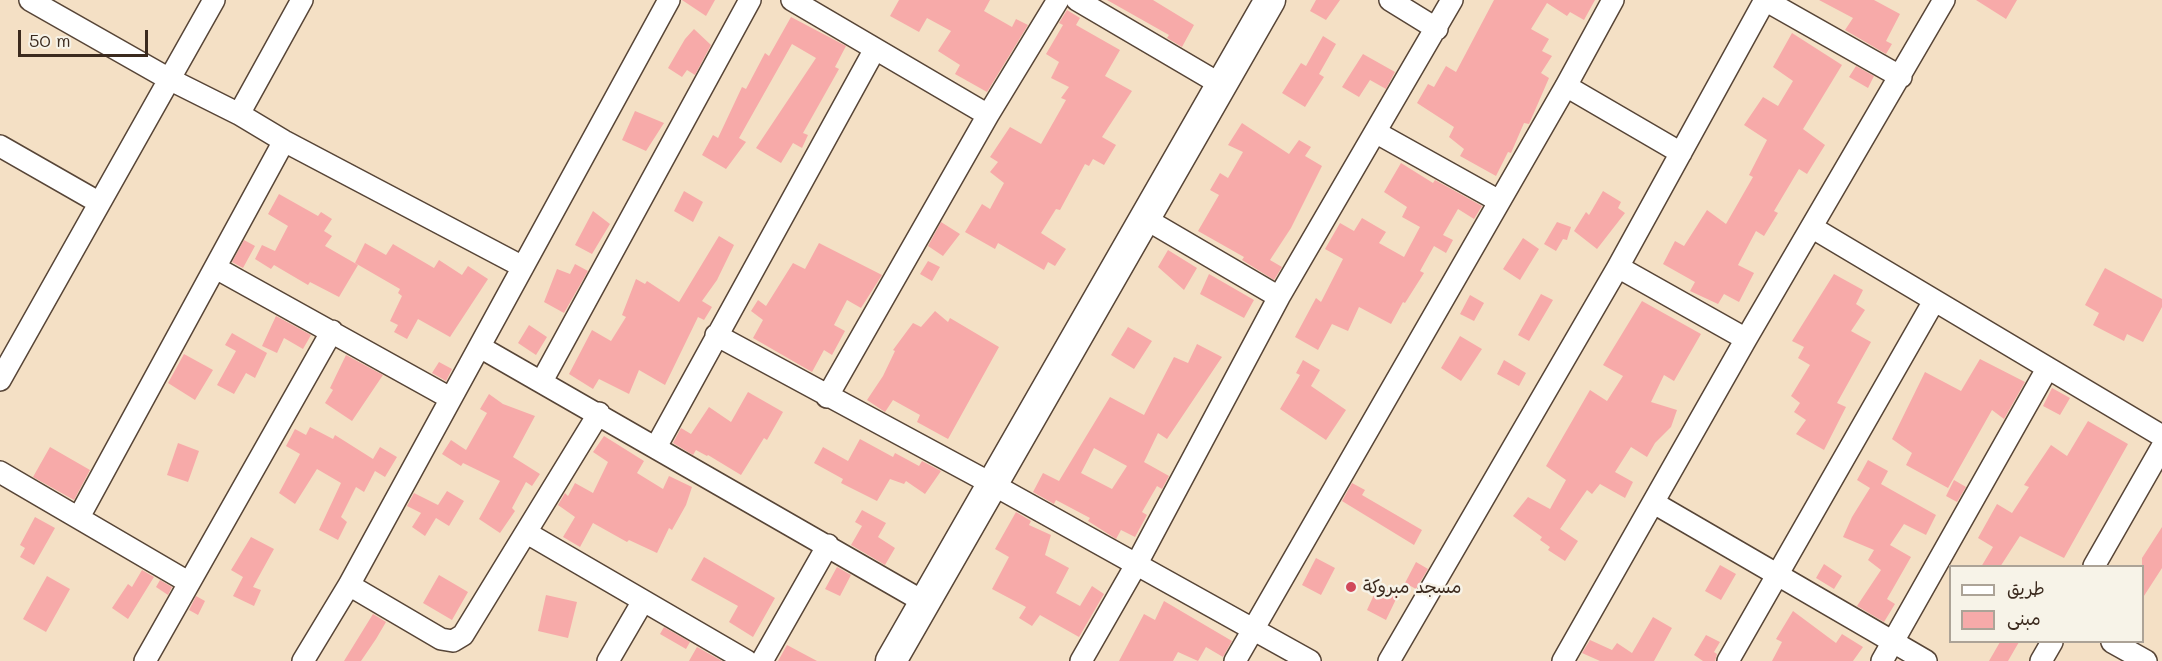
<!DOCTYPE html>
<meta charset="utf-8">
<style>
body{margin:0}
#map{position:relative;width:2162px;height:661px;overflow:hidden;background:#f4e0c5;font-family:Mali,"Playpen Sans Arabic",sans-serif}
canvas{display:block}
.legend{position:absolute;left:1949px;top:565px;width:195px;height:78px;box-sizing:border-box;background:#f7f3e8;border:2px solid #aca397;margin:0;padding:8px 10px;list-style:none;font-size:18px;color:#3b2a1e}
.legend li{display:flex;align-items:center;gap:12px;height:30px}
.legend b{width:30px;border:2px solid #aca397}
.scale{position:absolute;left:18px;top:30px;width:130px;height:27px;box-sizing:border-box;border:3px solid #3b2a1e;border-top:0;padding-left:8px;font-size:18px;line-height:21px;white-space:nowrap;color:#3b2a1e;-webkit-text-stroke:4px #f7f3e8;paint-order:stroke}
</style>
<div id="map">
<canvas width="2162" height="661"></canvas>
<ul class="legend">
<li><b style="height:8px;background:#fff"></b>طريق</li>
<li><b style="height:16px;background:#f7aaa9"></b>مبنى</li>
</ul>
<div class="scale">50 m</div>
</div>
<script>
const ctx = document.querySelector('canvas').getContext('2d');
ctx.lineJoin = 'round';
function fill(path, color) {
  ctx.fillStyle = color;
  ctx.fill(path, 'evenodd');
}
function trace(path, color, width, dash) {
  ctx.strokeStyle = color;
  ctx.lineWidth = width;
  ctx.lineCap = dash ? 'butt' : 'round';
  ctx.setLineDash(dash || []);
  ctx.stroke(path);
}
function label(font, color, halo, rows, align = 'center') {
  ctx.font = font + ' Mali,"Playpen Sans Arabic",sans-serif';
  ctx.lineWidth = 5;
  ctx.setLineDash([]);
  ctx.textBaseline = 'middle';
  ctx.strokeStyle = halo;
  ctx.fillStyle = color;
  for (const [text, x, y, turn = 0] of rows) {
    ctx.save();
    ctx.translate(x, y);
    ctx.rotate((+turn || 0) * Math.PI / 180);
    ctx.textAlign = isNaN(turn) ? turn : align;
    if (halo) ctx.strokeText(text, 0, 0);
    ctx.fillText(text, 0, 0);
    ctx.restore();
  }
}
fill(new Path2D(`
 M682,0h33l-9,16z
 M899,0h91l-6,11 28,16 4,-8 12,6 -41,67 -32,-18 5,-9 -22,-14 13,-20 -24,-13 -8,14 -29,-16z
 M1107,0h46l41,25 -12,22 -15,-9 2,-3z
 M1316,0h24l-14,20 -16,-9z
 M1494,0h101l-11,20 -14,-8 -3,4 -20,-13 -16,26 18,10 -7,12 10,5 -11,17 8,5 -20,46 -5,-1 -13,30 -3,-1 -12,24 -36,-20 4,-7 -15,-12 5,-10 -37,-24 11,-19 6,3 12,-21 10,6z
 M1819,0h55l26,14 -14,27 6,3 -6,10 -41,-24 8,-12z
 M1976,0h41l-11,19z
 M1067,10l13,8 -4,7 44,25 -15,26 27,15 -30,46 14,8 -12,20 -11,-6 -4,7 -4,-2 -25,46 -4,-1 -15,24 25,16 -11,17 -7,-4 -4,8 -46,-27 -3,6 -30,-17 17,-28 8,5 14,-26 -14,-11 8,-10 -8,-5 20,-30 31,17 25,-44 -5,-2 8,-11 -18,-9 8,-16 -13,-8 17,-29 -4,-2z
 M791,17l55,29 -11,21 4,2 -36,64 5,2 -6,13 -9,-5 -12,20 -25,-15 60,-90 -24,-14 -53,94 7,4 -20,27 -24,-14 11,-20 5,3 24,-51 4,2 19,-36 4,3z
 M694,29l17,16 -16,30 -8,-5 -5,7 -14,-9 17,-29z
 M1792,33l50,32 -39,64 22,16 -18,29 -8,-5 -25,42 4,2 -14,23 -8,-5 -18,34 16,8 -15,29 -15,-8 -6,10 -28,-13 5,-9 -32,-18 12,-23 9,5 23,-36 19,14 27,-47 -4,-2 18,-35 -23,-15 19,-28 15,9 15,-25 -20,-14z
 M1323,36l13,8 -17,30 5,3 -19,30 -23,-14 19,-30 5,3z
 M1363,54l32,18 -9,17 -16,-9 -11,17 -17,-10z
 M1856,66l18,10 -6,12 -19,-11z
 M635,111l29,12 -18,28 -24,-11z
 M1242,123l47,31 10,-14 12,7 -6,9 17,10 -31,62 -21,32 12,7 -8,13 -32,-20 2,-3 -46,-26 21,-36 -9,-5 10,-17 8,5 15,-26 -15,-7z
 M1401,163l32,20 2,-3 47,26 -8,13 -16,-10 -15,26 10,5 -7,13 -12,-7 -14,25 4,2 -19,30 -2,-1 -12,22 -32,-17 -11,24 -16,-7 -14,26 -23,-13 21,-39 5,4 22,-43 -18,-10 15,-26 14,8 8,-13 24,14 -7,11 25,14 16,-30 -18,-10 5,-10 -23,-15z
 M684,191l19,11 -10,20 -19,-11z
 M1603,191l18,11 -3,6 7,5 -28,36 -23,-18 12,-19 3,3z
 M279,194l39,22 3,-4 11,7 -8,12 8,5 -7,10 33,19 -19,32 -29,-15 -2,3 -34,-20 -3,4 -16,-10 7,-14 13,6 13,-25 -20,-12z
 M593,211l17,13 -18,30 -17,-9z
 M941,222l19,12 -17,22 -15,-10z
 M1557,222l14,5 -4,13 -4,-1 -7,12 -12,-7z
 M719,236l15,9 -17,35 -15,21 10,6 -8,13 -6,-3 -33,68 -26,-15 -10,24 -30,-15 -6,10 -24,-15 23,-44 19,11 15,-24 -4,-2 14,-36 9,5 2,-3 32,21z
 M1523,238l16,11 -19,31 -17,-11z
 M244,240l11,6 -12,22 -11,-6z
 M365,243l21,12 7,-11 41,24 5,-8 23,15 6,-9 20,13 -38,58 -32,-18 -11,20 -13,-7 4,-7 -8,-4 12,-25 -4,-3 2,-4 -45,-26z
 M819,243l63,32 -21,33 -14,-8 -13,25 11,6 -13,24 -8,-5 -12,22 -59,-34 10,-18 -12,-9 7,-11 8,6 27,-43 12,6z
 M1168,250l29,18 -13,22 -26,-23z
 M928,261l12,6 -8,14 -12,-7z
 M575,264l13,7 -24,42 -20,-11 13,-33 13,5z
 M2105,268l57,31v8l-19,35 -16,-8 -3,7 -31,-16 6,-12 -14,-8z
 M1209,274l45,26 -10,18 -44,-24z
 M1834,274l29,16 -7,14 9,6 -14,21 20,11 -34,61 9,4 -22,43 -28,-16 10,-14 -12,-8 6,-9 -9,-7 19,-31 -12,-7 6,-11 -12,-6z
 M1541,294l12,6 -24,41 -11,-6z
 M1470,295l14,8 -10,18 -14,-7z
 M1642,301l59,33 -27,47 -10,-6 -13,27 26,8 -6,17 -16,16 -8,14 -16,-10 -16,25 18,10 -8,16 -25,-14 -8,10 -5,-4 -27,39 18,12 -13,20 -17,-11 2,-3 -10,-7 2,-3 -29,-21 15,-19 22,12 16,-29 -20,-14 44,-76 17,11 16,-25 -20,-11z
 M935,311l13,11 2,-4 49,29 -51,92 -31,-17 3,-7 -27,-15 -8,12 -18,-12 16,-24 12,-25 -2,-1 20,-27 8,4z
 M276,316l35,19 -8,14 -19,-11 -7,15 -15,-7z
 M529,325l18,12 -11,18 -18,-12z
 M1128,327l24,14 -18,28 -23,-14z
 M232,333l35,20 -12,25 -9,-5 -12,21 -17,-9 19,-34 -11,-6z
 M1460,336l22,13 -21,32 -20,-13z
 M1197,344l25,13 -55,82 -9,-6 -14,29 25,14 -7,13 -5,-3 -15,26 5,3 -12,22 -14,-7 -5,9 -28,-18 2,-3 -34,-18 -2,4 -21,-12 10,-19 16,8 51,-84 34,18 30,-58 14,6zM1094,448l33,18 -15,23 -31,-16z
 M184,354l29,16 -18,30 -27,-17z
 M346,355l37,20 -31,46 -27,-18 8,-13 -3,-2z
 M1980,359l45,23 -21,37 -12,-9 -44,78 -42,-23 6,-12 -20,-14 33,-67 36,19z
 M1303,360l17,10 -9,16 35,24 -20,30 -46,-31 20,-34 -4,-2z
 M1504,360l22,13 -7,13 -22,-12z
 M439,362l13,7 -6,12 -14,-8z
 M2052,388l18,10 -10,17 -17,-9z
 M748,392l35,20 -16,28 -3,-2 -23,37 -33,-20 -1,1 -11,-6 -3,5 -20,-12 8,-15 10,6 18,-27 22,15z
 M489,394l14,10 32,12 -22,41 27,17 -8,12 -6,-4 -14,26 3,3 -15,22 -21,-14 21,-38 -37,-18 -2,3 -19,-12 9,-14 15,10 21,-37 -7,-4z
 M2088,421l40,23 -64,114 -44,-22 -20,31h-19l12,-20 -15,-9 19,-34 15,9 17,-26 -5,-2 27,-40 16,11z
 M310,427l23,12 2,-4 38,24 7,-12 17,10 -12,20 -10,-6 -11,21 -8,-5 -15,30 6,5 -9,18 -19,-10 22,-47 -24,-14 -22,35 -16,-11 21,-39 -14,-8 9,-17 11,6z
 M604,436l40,25 -7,12 26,16 6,-13 23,11 -6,18 -14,25 -3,-2 -12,25 -28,-13 -2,2 -34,-19 -13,24 -17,-10 12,-20 -17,-12 7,-12 3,3 7,-13 18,10 15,-31 -15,-10z
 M860,439l33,18 2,-4 24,13 3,-5 19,10 -16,23 -19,-13 -2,3 -14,-5 -13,22 -36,-18 2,-4 -29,-16 9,-16 25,14z
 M178,443l21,8 -11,31 -21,-7z
 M50,447l40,23 -16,30 -41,-23z
 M1868,460l20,11 -7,13 55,31 -10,20 -22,-11 -14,21 21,12 -24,42 8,5 -11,18 -27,-16 24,-36 -13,-10 6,-10 -31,-13 9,-20 18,-29 -13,-8z
 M1954,480l12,7 -9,15 -11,-6z
 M1352,483l13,7 -3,5 60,35 -8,15 -72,-44z
 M447,491l17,10 -15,25 -13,-8 -11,18 -13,-9 9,-14 -14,-7 7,-13 24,12z
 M862,510l24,13 -8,14 17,11 -10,17 -34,-20 11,-19 -7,-4z
 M1016,512l15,9 -2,4 22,10 -6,20 24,13 -13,25 24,13 12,-20 12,8 -25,43 -39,-22 -8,11 -13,-8 7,-11 -34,-18 17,-32 -14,-8z
 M35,517l20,11 -21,37 -14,-8 5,-9 -5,-3z
 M2162,527v41l-20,31v-41z
 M251,537l23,12 -21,38 8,3 -7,16 -21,-10 10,-19 -12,-7z
 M704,557l71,41 -22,39 -24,-15 9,-16 -47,-26z
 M1316,558l19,10 -14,27 -19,-10z
 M1416,562l12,7 -12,20 -11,-6z
 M1824,564l18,12 -8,13 -18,-11z
 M1720,565l16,9 -15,26 -16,-9z
 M837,567l14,8 -11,21 -15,-7z
 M142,570l12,7 -26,42 -16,-11 16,-24 4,3z
 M439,575l29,17 -16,28 -29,-17z
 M47,576l23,13 -24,43 -23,-13z
 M160,580l12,7 -4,8 -12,-8z
 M1378,586l20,9 -12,25 -19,-10z
 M546,595l31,7 -9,36 -30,-7z
 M196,596l9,5 -7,14 -9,-5z
 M1164,601l68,40 -9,16 -17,-10 -8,14 -20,-9 -5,9h-54l25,-47 11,6z
 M1793,611l43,32 6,-9 21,13 -10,14h-81l10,-19 -6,-3z
 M373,614l13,8 -10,17 -15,22h-17z
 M1653,617l19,11 -18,33h-54l-18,-8 8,-13 22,10 5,-7 15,10z
 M664,627l26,15 -4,7 -26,-15z
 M1706,635l14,7 -6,10 3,2 -2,7h-12l-9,-6z
 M2000,642h19l-11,19h-19z
 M787,645l30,16h-39z
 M697,647l25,14h-33z`), '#f7aaa9');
const street = new Path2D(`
 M30,0l139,79 70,35 45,27 239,126
 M792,0l196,115
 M1077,0l143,84
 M1390,0l47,29
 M1765,0l136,77
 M1566,86l115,67
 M239,114l63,-114
 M1377,133l122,68
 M0,146l98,56
 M1144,218l135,79
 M1813,228l349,208
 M1618,267l128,72
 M216,268l234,130
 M716,335l276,149 318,177
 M480,347l444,255
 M0,380l214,-380
 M542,381l208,-381
 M827,397l161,-282 70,-115
 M656,447l219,-398
 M0,472l188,110
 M1654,503l272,158
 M79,517l205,-376
 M527,533l220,128
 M2094,566l68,-119
 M349,585l92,54 12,2 10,-6 136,-222
 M2112,642l34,19
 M145,661l187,-330
 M303,661l46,-76 320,-585
 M608,661l35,-60
 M762,661l66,-116
 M1081,661l55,-96 143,-268 173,-297
 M1235,661l331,-575 47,-86
 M1389,661l229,-394 147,-267
 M1563,661l183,-322 198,-339
 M1728,661l206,-360
 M1882,661l165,-292
 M2041,661l11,-19`);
const secondary = new Path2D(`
 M891,661l379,-661`);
trace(street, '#574537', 24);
trace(secondary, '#574537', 33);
trace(street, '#fff', 21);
trace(secondary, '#fff', 30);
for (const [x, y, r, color] of [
 [1351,587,6,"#d1495b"]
]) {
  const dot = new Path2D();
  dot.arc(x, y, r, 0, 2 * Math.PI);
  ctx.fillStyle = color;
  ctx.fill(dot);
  trace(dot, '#f7f3e8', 2);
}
label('18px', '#3b2a1e', '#f7f3e8', [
 ["مسجد مبروكة",1363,587]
], 'left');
</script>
